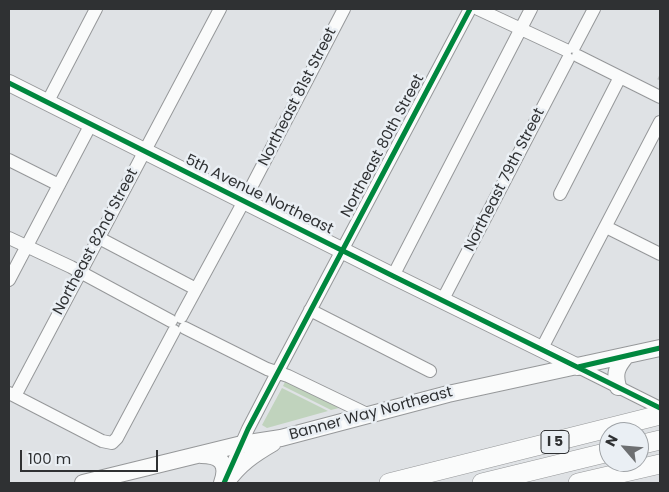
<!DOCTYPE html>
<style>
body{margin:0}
#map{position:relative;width:669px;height:492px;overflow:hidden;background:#dfe2e5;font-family:Poppins,sans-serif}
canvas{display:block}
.frame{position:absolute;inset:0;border:10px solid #2f3133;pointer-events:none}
.north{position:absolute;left:599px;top:422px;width:50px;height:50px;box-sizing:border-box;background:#eaeff4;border:1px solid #9fa3a7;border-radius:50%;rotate:297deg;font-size:14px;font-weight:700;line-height:20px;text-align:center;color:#2f3133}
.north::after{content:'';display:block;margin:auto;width:18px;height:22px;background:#6d6f71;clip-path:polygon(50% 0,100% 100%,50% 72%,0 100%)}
.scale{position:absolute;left:20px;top:450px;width:138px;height:22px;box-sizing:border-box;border:2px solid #2f3133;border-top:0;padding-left:6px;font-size:15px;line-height:18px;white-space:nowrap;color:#2f3133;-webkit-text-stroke:4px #eaeff4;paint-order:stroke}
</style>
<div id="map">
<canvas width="669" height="492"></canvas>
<div class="frame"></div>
<div class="north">N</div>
<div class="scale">100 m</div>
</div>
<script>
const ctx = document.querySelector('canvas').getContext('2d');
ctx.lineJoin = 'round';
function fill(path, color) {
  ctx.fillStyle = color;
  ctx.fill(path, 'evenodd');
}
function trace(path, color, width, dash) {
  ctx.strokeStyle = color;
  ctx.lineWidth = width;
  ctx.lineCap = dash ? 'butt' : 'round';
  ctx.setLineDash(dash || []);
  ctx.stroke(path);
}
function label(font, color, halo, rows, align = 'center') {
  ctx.font = font + ' Poppins,sans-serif';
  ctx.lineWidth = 5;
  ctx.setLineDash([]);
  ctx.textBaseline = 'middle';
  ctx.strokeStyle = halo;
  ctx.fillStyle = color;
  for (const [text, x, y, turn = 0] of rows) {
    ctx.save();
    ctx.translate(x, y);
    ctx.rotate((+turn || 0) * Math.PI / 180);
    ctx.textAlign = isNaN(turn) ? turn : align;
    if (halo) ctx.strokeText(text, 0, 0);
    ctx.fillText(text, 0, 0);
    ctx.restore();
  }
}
fill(new Path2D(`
 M285,382h2l52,26 -8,2 -48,-24z
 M282,388l46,23 -61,17 -5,-3z`), '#c0d3bd');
const minor = new Path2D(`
 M478,9l88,41
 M574,47l20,-38
 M578,56l82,41
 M47,103l49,-94
 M9,160l50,25
 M560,194l60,-117
 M606,227l54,27
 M9,238l62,29 100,54
 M99,238l97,51
 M393,276l138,-267
 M9,280l82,-156
 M442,301l126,-242
 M310,310l120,61
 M181,317l63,-116 100,-192
 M185,328l82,41 21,7 79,38
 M541,350l119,-228
 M578,367l82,41
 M9,393l93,48 10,2 5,-5 57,-107
 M15,396l205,-387
 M227,476l21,-47 29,-56 193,-364`);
const major = new Path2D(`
 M9,83l384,193 185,91
 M618,387c-4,-14 -1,-20 8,-31
 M201,455c19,0 28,8 21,28
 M83,483l159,-39 39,-6 167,-44 212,-46
 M226,483c13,-19 28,-29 47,-40`);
const highway = new Path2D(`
 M639,445l21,-5
 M389,483l271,-68
 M482,483l127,-31
 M578,483l82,-19`);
trace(minor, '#96989a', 14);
trace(major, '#96989a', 18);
trace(highway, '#96989a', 20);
trace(new Path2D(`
 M660,76l-2,4 2,2`), '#bfc1c2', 2, [4, 4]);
trace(minor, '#fafbfb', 12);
trace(major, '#fafbfb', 16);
trace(highway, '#fafbfb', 19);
trace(new Path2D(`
 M9,83l384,193 267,132
 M578,367l82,-19
 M224,483l24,-54 222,-420`), '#00873e', 5);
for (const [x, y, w] of [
 [555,442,28]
]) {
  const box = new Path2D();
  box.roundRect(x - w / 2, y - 11.5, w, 23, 4);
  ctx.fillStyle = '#eaeff4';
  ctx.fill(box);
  trace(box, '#2f3133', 1);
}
label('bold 14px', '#2f3133', null, [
 ["I 5",555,442]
]);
label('15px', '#2f3133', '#eaeff4', [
 ["Northeast 81st Street",298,97,-63],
 ["Northeast 80th Street",383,146,-62],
 ["Northeast 79th Street",505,180,-63],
 ["5th Avenue Northeast",259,195,26],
 ["Northeast 82nd Street",96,242,-62],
 ["Banner Way Northeast",371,414,-15]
]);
</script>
